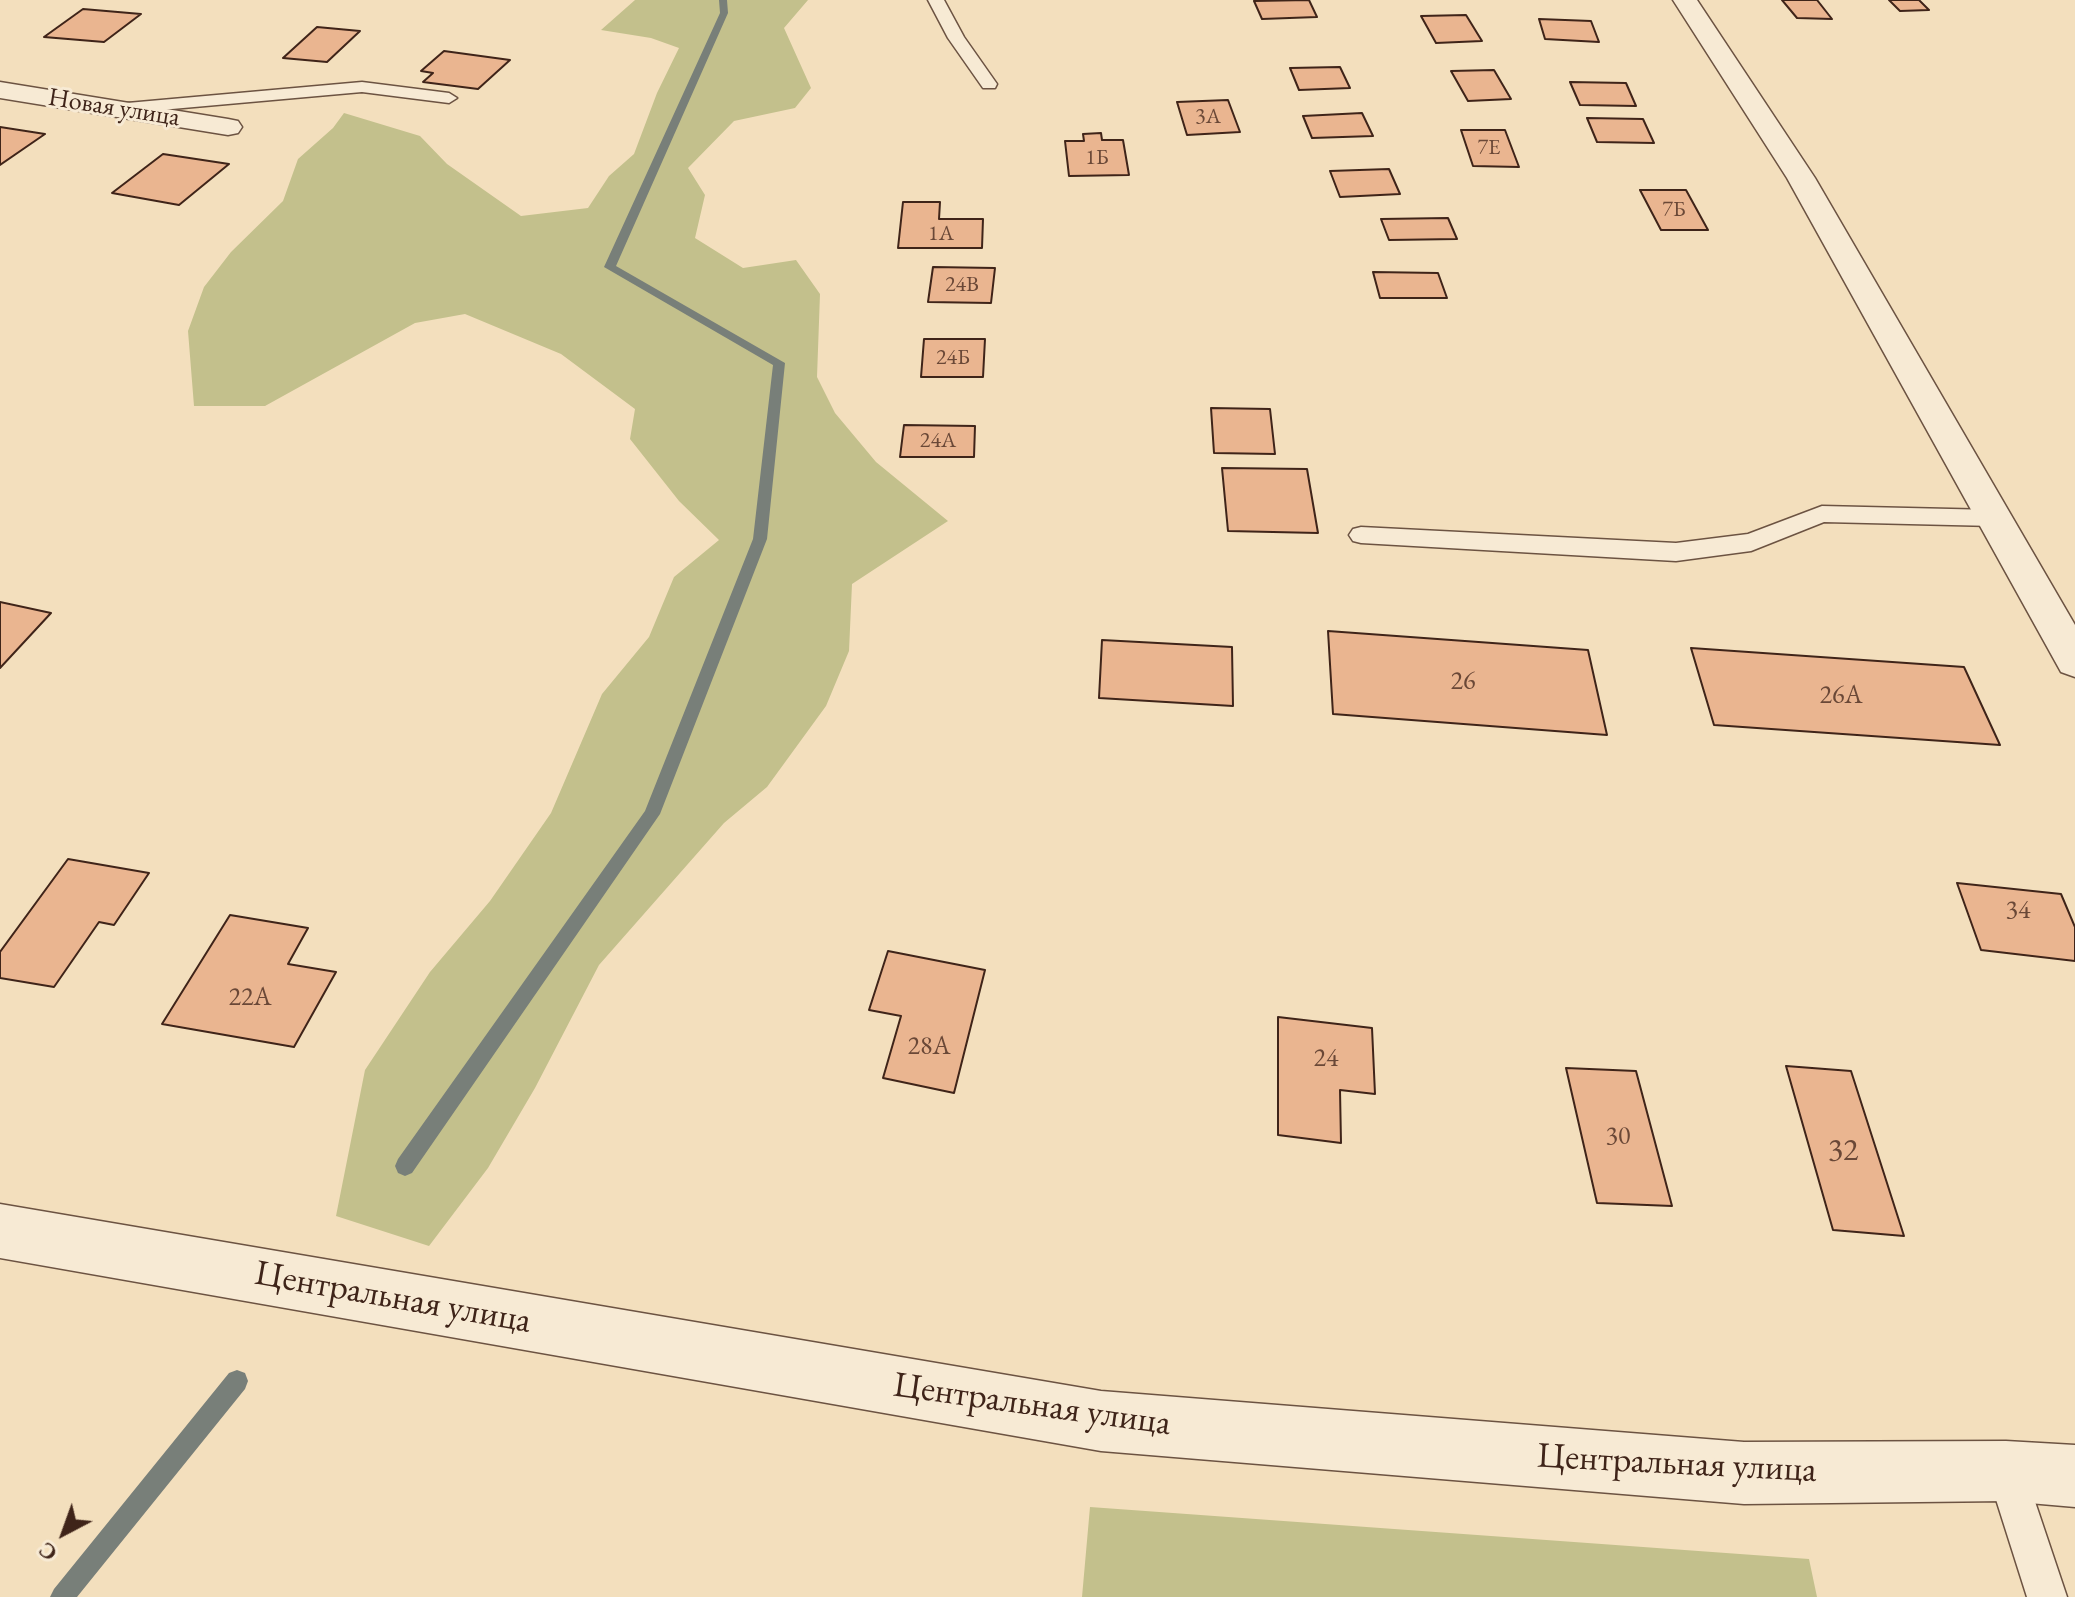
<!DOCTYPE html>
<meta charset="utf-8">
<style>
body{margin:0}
#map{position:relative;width:2075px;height:1597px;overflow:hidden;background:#f3dfbd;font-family:"EB Garamond",serif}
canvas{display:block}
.north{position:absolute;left:24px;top:1493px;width:80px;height:80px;-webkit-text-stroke:6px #f7ead4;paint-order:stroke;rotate:221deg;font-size:22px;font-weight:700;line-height:32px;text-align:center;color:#3f2419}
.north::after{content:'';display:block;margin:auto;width:28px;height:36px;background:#3f2419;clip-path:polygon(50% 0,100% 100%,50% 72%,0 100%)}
</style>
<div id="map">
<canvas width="2075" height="1597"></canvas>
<div class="north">С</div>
</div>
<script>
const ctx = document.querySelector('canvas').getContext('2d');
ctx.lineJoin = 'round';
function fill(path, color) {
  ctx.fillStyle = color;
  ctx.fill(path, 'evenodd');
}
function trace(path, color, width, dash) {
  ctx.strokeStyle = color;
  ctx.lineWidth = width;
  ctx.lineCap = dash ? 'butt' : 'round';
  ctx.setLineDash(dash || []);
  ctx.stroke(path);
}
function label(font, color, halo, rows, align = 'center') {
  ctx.font = font + ' "EB Garamond",serif';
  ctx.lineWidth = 6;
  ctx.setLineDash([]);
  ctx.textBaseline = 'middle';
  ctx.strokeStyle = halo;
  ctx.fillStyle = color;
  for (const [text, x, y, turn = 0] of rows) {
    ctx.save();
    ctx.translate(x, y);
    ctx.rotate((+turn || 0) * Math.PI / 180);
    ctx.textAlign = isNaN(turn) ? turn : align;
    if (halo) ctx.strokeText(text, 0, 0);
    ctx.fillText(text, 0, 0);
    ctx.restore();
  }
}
fill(new Path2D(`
 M635,0h173l-24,28 27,60 -16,20 -61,13 -46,47 17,27 -10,43 48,30 53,-8 24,34 -3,83 18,36 41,49 72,59 -96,63 -3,67 -23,55 -59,81 -43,36 -125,142 -64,123 -47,80 -59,78 -93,-30 29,-146 65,-98 60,-71 61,-88 51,-119 47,-57 25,-60 45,-37 -40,-39 -49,-62 5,-30 -74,-55 -96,-40 -50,9 -150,83h-71l-6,-75 16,-44 27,-35 52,-51 15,-42 35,-31 11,-15 76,23 27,28 74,52 67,-8 21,-32 25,-22 23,-61 22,-45 -28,-10 -50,-8z
 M1090,1507l719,52 8,38h-735z`), '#c3c08c');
fill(new Path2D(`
 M719,0h8l1,13 -112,253 169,97 -18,176 -107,275 -248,359 -7,3 -7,-3 -3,-7 3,-7 247,-348 108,-272 20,-174 -169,-98 116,-254z
 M237,1370l8,3 3,8 -3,8 -168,208h-27l4,-8 175,-216z`), '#787f79');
const building = new Path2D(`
 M1309,0l8,17 -55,2 -8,-18z
 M1782,0h35l15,19 -35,-1z
 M1889,0h30l10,10 -29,1z
 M83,9l58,5 -37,28 -60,-5z
 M1466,15l16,26 -46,2 -15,-27z
 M1539,19l52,2 8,21 -54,-3z
 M317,27l43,4 -33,31 -44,-4z
 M444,51l66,9 -32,29 -55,-7 10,-9 -12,-2z
 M1340,67l10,21 -51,2 -9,-22z
 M1494,70l17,29 -43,2 -17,-30z
 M1570,82l56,1 10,23 -56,-1z
 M1228,100l12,32 -53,3 -10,-33z
 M1362,113l11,23 -61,2 -9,-22z
 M1587,118l56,1 11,24 -57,-1z
 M0,127l45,7 -45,31z
 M1461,130h44l14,37 -46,-1z
 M1101,133l1,7h21l6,35 -60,1 -4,-35h19l-1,-7z
 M163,154l66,10 -50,41 -67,-12z
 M1389,169l11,25 -60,3 -10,-26z
 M1640,190h46l22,40h-47z
 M903,202h37l-1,17h44l-1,29h-84z
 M1448,218l9,21 -68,1 -8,-21z
 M933,267l62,1 -4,35 -63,-1z
 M1373,272l65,1 9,25h-67z
 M924,339h61l-2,38h-62z
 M1211,408l59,1 5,45 -61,-1z
 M904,425l71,1 -1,31h-74z
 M1222,468l85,1 11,64 -90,-2z
 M0,602l51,11 -51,55z
 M1328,631l260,19 19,85 -274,-21z
 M1102,640l130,7 1,59 -134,-8z
 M1691,648l273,19 36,78 -286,-20z
 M68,859l81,14 -35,52 -15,-3 -45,65 -54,-9v-26z
 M1957,883l104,11 14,33v34l-94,-11z
 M230,915l78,13 -20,36 48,8 -42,75 -132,-23z
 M888,951l97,19 -31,123 -71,-15 18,-62 -32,-6z
 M1278,1017l94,11 3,66 -35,-4 1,53 -63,-8z
 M1786,1066l65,5 53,165 -71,-6z
 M1566,1068l70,3 36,135 -75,-3z`);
fill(building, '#eab590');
trace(building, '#3f2419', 2);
const service = new Path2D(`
 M928,0h16l20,37 33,47 -2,4h-12l-35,-50z
 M362,82l87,11 8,5 -8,5 -87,-11 -246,22 -8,-5 8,-5z
 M1822,506l172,4 8,2 4,6 -4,6 -8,2 -170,-4 -73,29 -75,10 -315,-18 -8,-2 -4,-6 4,-6 8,-2 315,16 72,-9z
 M2006,1452l14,5 47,140h-40l-40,-126 5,-14z`);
const minor = new Path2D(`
 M1673,0h24l118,178 260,447v52l-14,-5 -274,-494z
 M0,82l228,37 10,2 4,6 -4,6 -10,2 -228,-37z`);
const tertiary = new Path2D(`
 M0,1204l1101,187 643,51 262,-1 69,4v62l-69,-6 -262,3 -643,-53 -1101,-193z`);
trace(service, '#6c5342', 3);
trace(minor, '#6c5342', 3);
trace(tertiary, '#6c5342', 3);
fill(service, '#f7ead4');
fill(minor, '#f7ead4');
fill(tertiary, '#f7ead4');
label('22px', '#6a4837', null, [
 ["3А",1208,117],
 ["7Е",1489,148],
 ["1Б",1097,158],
 ["7Б",1674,210],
 ["1А",941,234],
 ["24В",962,285],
 ["24Б",953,358],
 ["24А",938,441]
]);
label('26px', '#3f2419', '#f7ead4', [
 ["Новая улица",114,108,9]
]);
label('26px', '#6a4837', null, [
 ["26",1463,682],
 ["26А",1841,696],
 ["34",2018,911],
 ["22А",250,998],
 ["28А",929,1047],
 ["24",1326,1059],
 ["30",1618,1137]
]);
label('32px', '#6a4837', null, [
 ["32",1843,1151]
]);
label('36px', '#3f2419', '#f7ead4', [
 ["Центральная улица",393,1298,10],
 ["Центральная улица",1032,1405,8],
 ["Центральная улица",1677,1464,3]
]);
</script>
